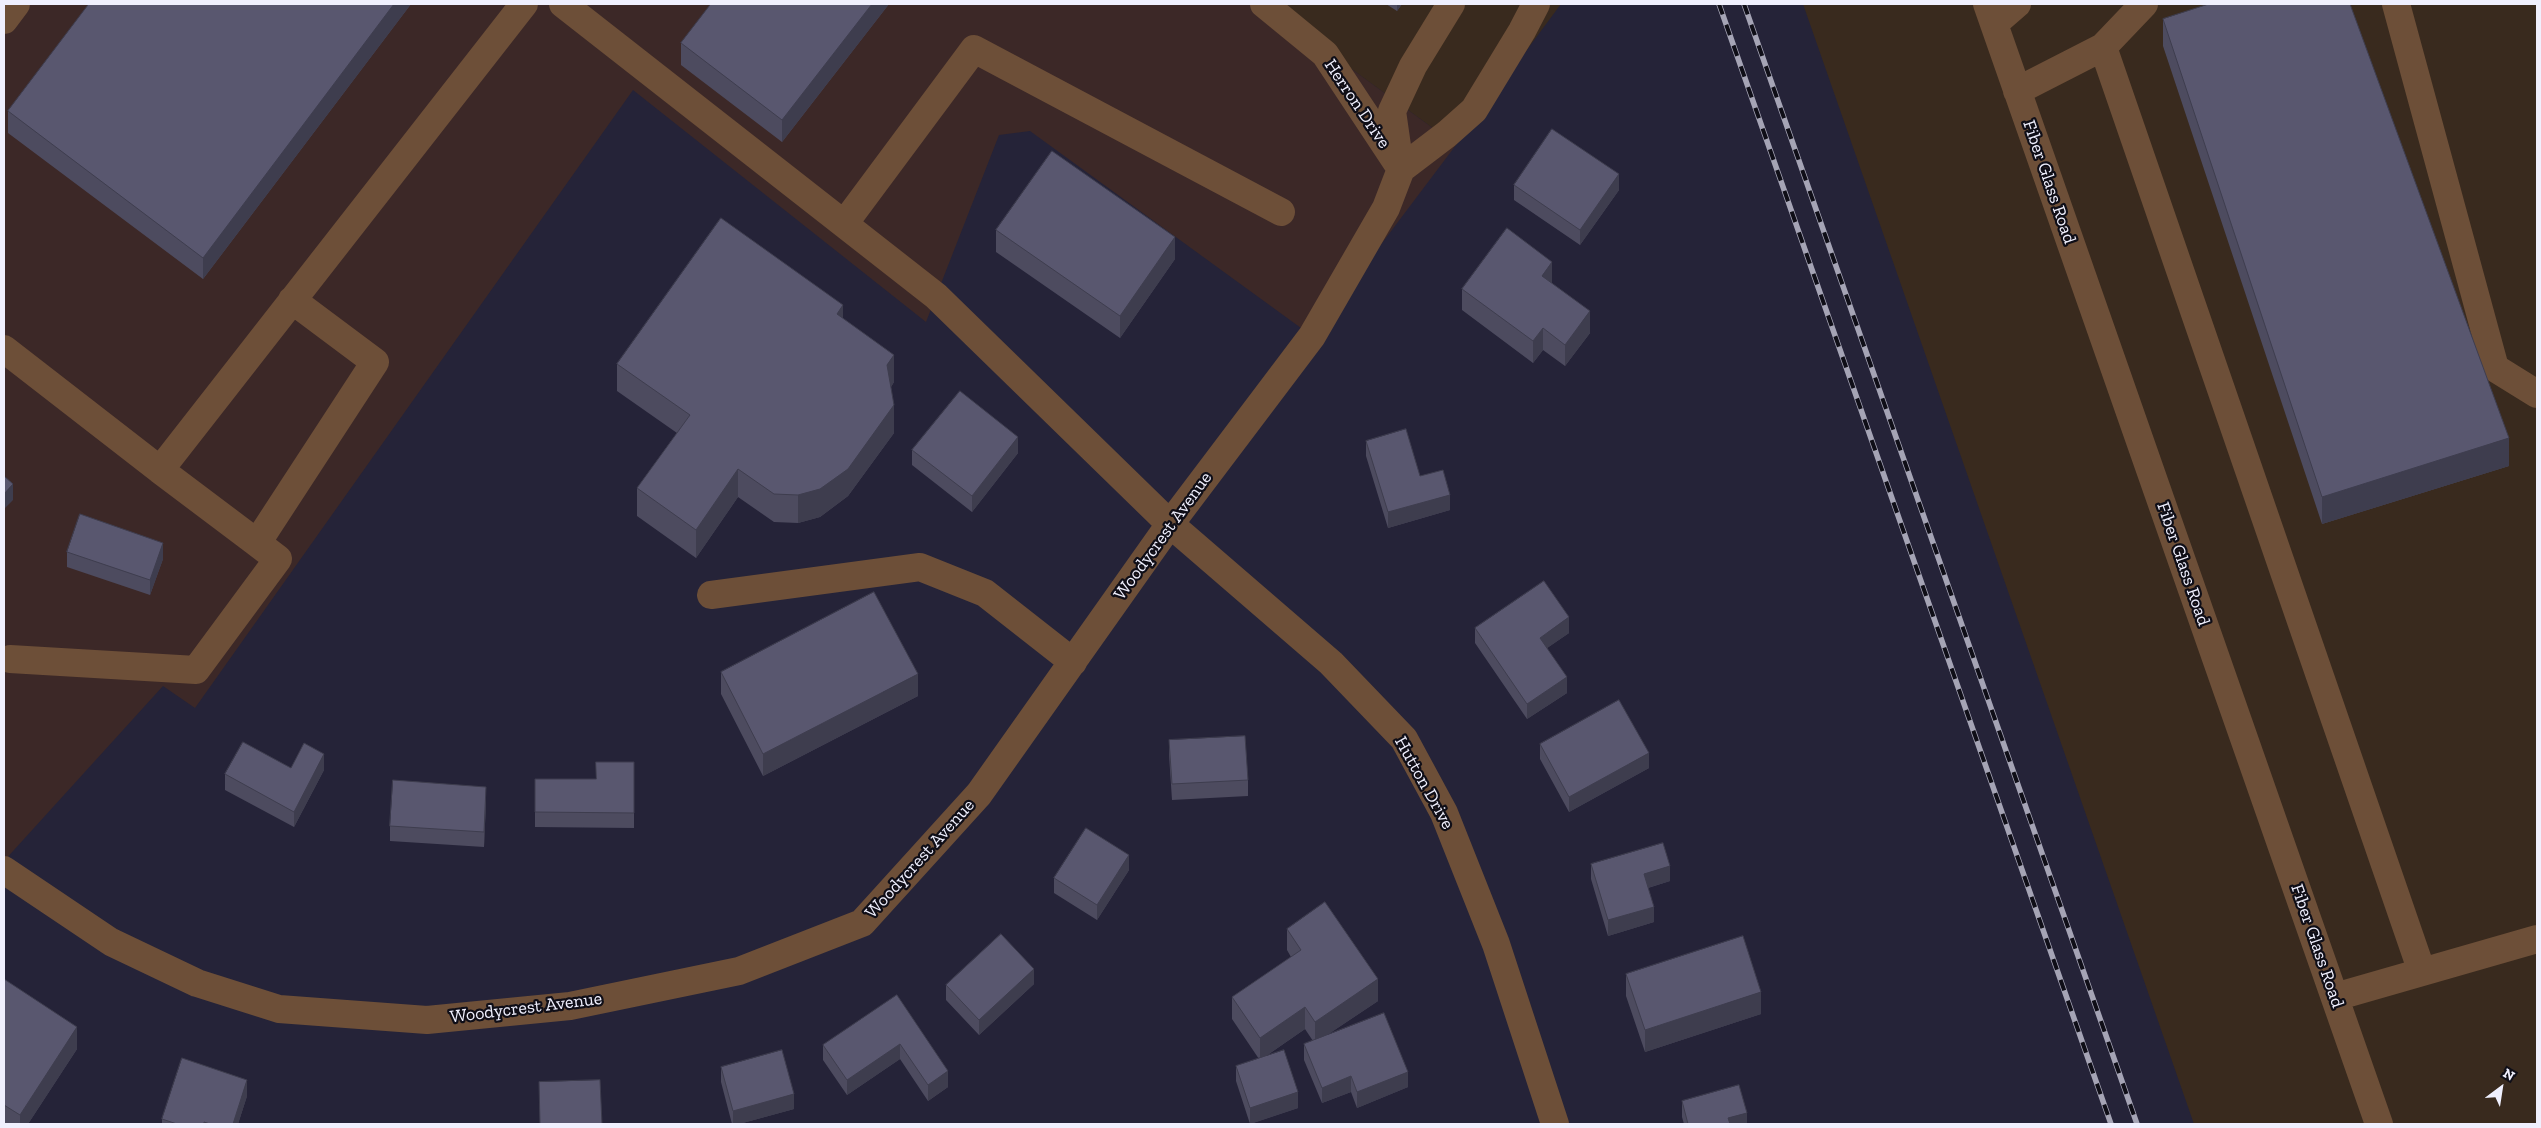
<!DOCTYPE html>
<style>
body{margin:0}
#map{position:relative;width:2541px;height:1128px;overflow:hidden;background:#252338;font-family:"Zilla Slab",serif}
canvas{display:block}
.frame{position:absolute;inset:0;border:5px solid #f0f0fe;pointer-events:none}
.north{position:absolute;left:2476px;top:1063px;width:50px;height:50px;-webkit-text-stroke:4px #0f0e17;paint-order:stroke;rotate:31deg;font-size:14px;font-weight:700;line-height:20px;text-align:center;color:#f0f0fe}
.north::after{content:'';display:block;margin:auto;width:18px;height:22px;background:#f0f0fe;clip-path:polygon(50% 0,100% 100%,50% 72%,0 100%)}
</style>
<div id="map">
<canvas width="2541" height="1128"></canvas>
<div class="frame"></div>
<div class="north">N</div>
</div>
<script>
const ctx = document.querySelector('canvas').getContext('2d');
ctx.lineJoin = 'round';
function fill(path, color) {
  ctx.fillStyle = color;
  ctx.fill(path, 'evenodd');
}
function trace(path, color, width, dash) {
  ctx.strokeStyle = color;
  ctx.lineWidth = width;
  ctx.lineCap = dash ? 'butt' : 'round';
  ctx.setLineDash(dash || []);
  ctx.stroke(path);
}
function label(font, color, halo, rows, align = 'center') {
  ctx.font = font + ' "Zilla Slab",serif';
  ctx.lineWidth = 4.5;
  ctx.setLineDash([]);
  ctx.textBaseline = 'middle';
  ctx.strokeStyle = halo;
  ctx.fillStyle = color;
  for (const [text, x, y, turn = 0] of rows) {
    ctx.save();
    ctx.translate(x, y);
    ctx.rotate((+turn || 0) * Math.PI / 180);
    ctx.textAlign = isNaN(turn) ? turn : align;
    if (halo) ctx.strokeText(text, 0, 0);
    ctx.fillText(text, 0, 0);
    ctx.restore();
  }
}
fill(new Path2D(`
 M1262,4h299l-105,141z
 M1803,4h734v1120h-343z`), '#392a1e');
fill(new Path2D(`
 M4,4h1258l194,141 -144,191 -282,-205 -31,4 -73,187 -293,-232 -438,618 -32,-22 -159,175z`), '#3c2827');
trace(new Path2D(`
 M563,4l373,292 234,228 161,139 73,76 40,74 52,131 59,180
 M1264,4l61,50 76,115
 M1987,4l392,1120
 M2396,4l99,364 42,26
 M4,20l12,-16
 M1994,24l23,-20
 M2103,47l319,925
 M2017,91l86,-44 41,-43
 M1399,160l-7,-49 21,-45 38,-62
 M1401,169l46,-35 27,-24 48,-79 14,-27
 M844,224l130,-175 307,163
 M4,349l156,121 364,-466
 M160,470l97,73 118,-181 -83,-62
 M711,595l209,-28 65,26 88,69
 M10,659l186,11 82,-111 -21,-16
 M4,870l107,72 86,41 82,26 148,11 143,-14 169,-35 123,-48 117,-129 191,-270 142,-188 74,-128 15,-39
 M2335,997l202,-58`), '#6d4f38', 28);
const rail = new Path2D(`
 M1719,4l392,1120
 M1744,4l393,1120`);
trace(rail, '#a5a4b5', 5.5);
trace(rail, '#0f0e17', 4, [11]);
fill(new Path2D(`
 M89,4h322l-208,275 -195,-146v-22z
 M711,4h178l-107,138 -101,-77v-22z
 M1386,4h16l-5,7z
 M2163,19l346,447 -187,58 -159,-478z
 M1514,185l105,5 -39,55 -66,-45z
 M996,230l179,29 -55,79 -124,-86z
 M1552,283l38,50 -25,33 -22,-16 -10,13 -71,-53v-21z
 M843,319l51,63 -3,5 3,46 -46,63 -28,21 -22,6 -24,-1 -36,-25 -42,61 -59,-42v-28l40,-55 -60,-42v-27z
 M1366,441l84,69 -62,18 -22,-72z
 M912,450l106,3 -46,59 -60,-47z
 M67,552l96,7 -13,36 -83,-28z
 M1475,628l94,5 -22,15 20,45 -40,26 -52,-76z
 M721,672l197,24 -155,80 -42,-82z
 M1169,740l79,40v16l-76,4 -3,-45z
 M1540,744l109,24 -80,44 -29,-53z
 M634,762v66l-99,-1v-48h61z
 M291,768l33,2 -30,57 -69,-37v-16z
 M486,802l-2,45 -94,-6v-15z
 M1591,864l79,17 -22,7 6,34 -46,14 -17,-57z
 M1129,870l-32,50 -43,-27v-15z
 M1287,929l91,72 -51,34 81,52 -51,21 -6,-16 -29,11 -18,-43v-16l9,-3 -8,-12 -39,27 32,52 -48,16 -14,-43v-15l23,-7 -27,-40v-22l59,-40 -4,-7z
 M1626,974l135,40 -116,38 -19,-56z
 M4,979l73,70 -49,75h-24z
 M1034,984l-55,51 -33,-35v-15z
 M897,995l51,92 -20,14 -28,-42 -53,36 -24,-35v-15z
 M721,1067l73,42 -55,15h-7l-11,-42z
 M247,1096l-9,28h-76v-5z
 M1682,1101l65,23h-63l-2,-7z`), '#4d4b5f');
fill(new Path2D(`
 M394,4h17l-208,275v-21z
 M872,4h17l-107,138v-22z
 M1397,4h5l-5,7z
 M1619,174v16l-39,55v-15z
 M1175,237v22l-55,79v-22z
 M1552,262v22l-10,-8z
 M843,305v28l-6,-19z
 M1590,311v22l-25,33v-21z
 M1543,328v22l-10,13v-22z
 M894,355v27l-7,11v-28z
 M894,405v28l-46,63 -28,21 -22,6v-28z
 M1018,437v16l-46,59v-16z
 M2509,438v28l-187,58v-27z
 M738,469v28l-42,61v-28z
 M13,484v16l-9,9v-15z
 M1450,495v15l-62,18v-16z
 M163,543v16l-13,36v-15z
 M1569,617v16l-29,20v-15z
 M918,674v22l-155,80v-22z
 M1567,677v16l-40,26v-15z
 M1649,753v15l-80,44v-15z
 M324,754v16l-30,57v-15z
 M486,787v15l-2,45v-15z
 M1129,855v15l-32,50v-15z
 M1670,866v15l-26,8v-15z
 M1654,907v15l-46,14v-16z
 M1034,969v15l-55,51v-15z
 M1378,979v22l-63,42v-21z
 M1761,992v22l-116,38v-22z
 M1305,1007v22l-45,31v-22z
 M77,1027v22l-49,75h-8v-9z
 M900,1044v15l-53,36v-15z
 M948,1071v16l-20,14v-16z
 M1408,1072v15l-51,21v-16z
 M1351,1076v16l-29,11v-15z
 M247,1080v16l-9,28h-5z
 M1298,1092v16l-48,16v-16z
 M794,1094v15l-55,15h-6v-13z
 M1747,1113v11h-19v-6z`), '#3e3d4e');
const building = new Path2D(`
 M89,4h305l-191,254 -195,-147z
 M711,4h161l-90,116 -101,-77z
 M2209,4h141l159,434 -187,59 -159,-478z
 M1552,129l67,45 -39,56 -66,-45z
 M1052,151l123,86 -55,79 -124,-86z
 M721,218l122,87 -6,9 57,41 -7,10 7,40 -46,64 -28,20 -22,6 -24,-1 -36,-25 -42,61 -59,-42 53,-73 -73,-51z
 M1507,228l45,34 -10,14 48,35 -25,34 -22,-17 -10,13 -71,-52z
 M960,391l58,46 -46,59 -60,-46z
 M1406,429l14,47 23,-6 7,25 -62,17 -22,-71z
 M4,476l9,8 -9,10z
 M80,514l83,29 -13,37 -83,-28z
 M1544,581l25,36 -29,21 27,39 -40,27 -52,-76z
 M874,592l44,82 -155,80 -42,-82z
 M1619,700l30,53 -80,44 -29,-53z
 M1245,736l3,44 -76,4 -3,-44z
 M243,742l48,26 13,-25 20,11 -30,58 -69,-38z
 M596,762h38v51l-99,-1v-33h61z
 M393,780l93,7 -2,45 -94,-6z
 M1086,828l43,27 -32,50 -43,-27z
 M1663,843l7,23 -26,8 10,33 -46,13 -17,-56z
 M1325,902l53,77 -63,43 -10,-15 -45,31 -28,-41 69,-47 -14,-21z
 M1001,934l33,35 -55,51 -33,-35z
 M1743,936l18,56 -116,38 -19,-56z
 M4,979l73,48 -57,88 -16,-10z
 M897,995l51,76 -20,14 -28,-41 -53,36 -24,-35z
 M1384,1013l24,59 -51,20 -6,-16 -29,12 -18,-44z
 M782,1050l12,44 -61,17 -12,-44z
 M1284,1050l14,42 -48,16 -14,-42z
 M182,1058l65,22 -14,44h-23l-6,-2v2h-27l-15,-5z
 M600,1080l2,44h-62l-1,-42z
 M1739,1085l8,28 -19,5 2,6h-42l-6,-23z`);
fill(building, '#59576f');
trace(building, '#3e3d4e', 1);
label('18px', '#f0f0fe', '#0f0e17', [
 ["Herron Drive",1357,104,56],
 ["Fiber Glass Road",2049,182,71],
 ["Woodycrest Avenue",1163,536,-54],
 ["Fiber Glass Road",2183,564,71],
 ["Hutton Drive",1424,783,61],
 ["Woodycrest Avenue",920,859,-48],
 ["Fiber Glass Road",2317,946,71],
 ["Woodycrest Avenue",526,1008,-7]
]);
</script>
